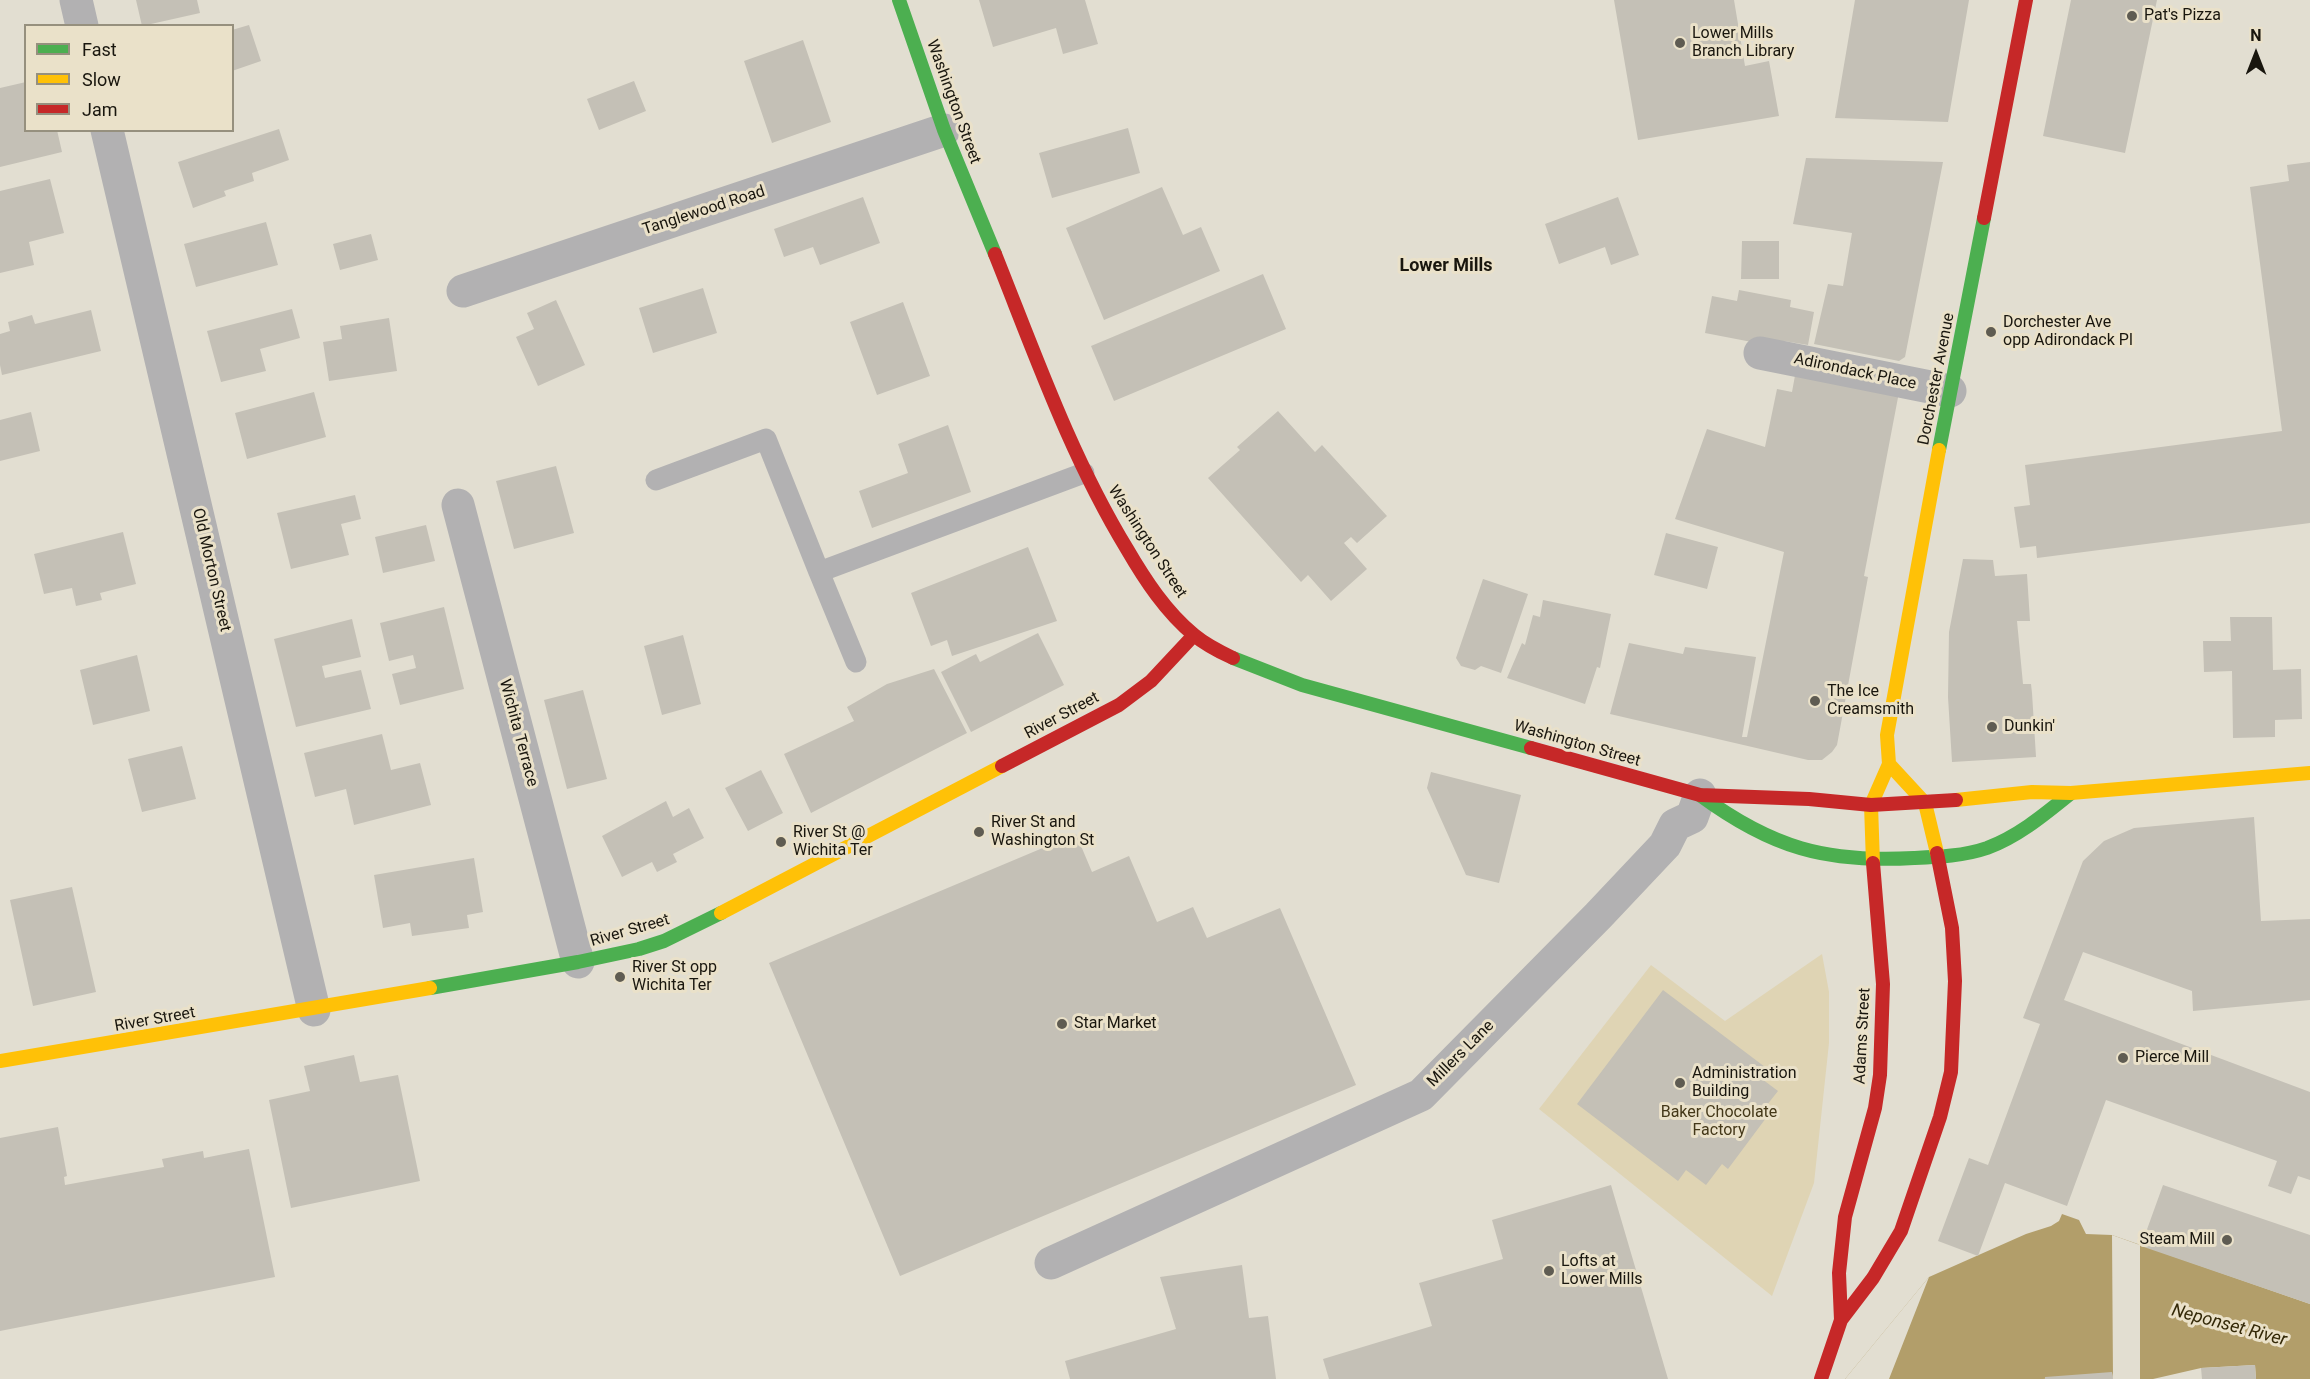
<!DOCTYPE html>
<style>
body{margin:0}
#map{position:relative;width:2310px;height:1379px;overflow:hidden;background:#e2ded1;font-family:Roboto,sans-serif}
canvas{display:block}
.legend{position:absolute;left:24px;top:24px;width:210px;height:108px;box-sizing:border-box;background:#eae1c9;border:2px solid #96907e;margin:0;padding:8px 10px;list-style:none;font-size:18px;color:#19160e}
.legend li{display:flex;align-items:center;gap:12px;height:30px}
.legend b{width:30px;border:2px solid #96907e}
.north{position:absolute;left:2226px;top:24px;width:60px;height:60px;-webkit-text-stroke:4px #eae1c9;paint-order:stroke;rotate:0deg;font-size:16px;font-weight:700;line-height:24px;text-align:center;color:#19160e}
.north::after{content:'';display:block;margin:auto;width:21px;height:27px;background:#19160e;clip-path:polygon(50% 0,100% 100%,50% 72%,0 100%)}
</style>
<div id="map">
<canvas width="2310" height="1379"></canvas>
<ul class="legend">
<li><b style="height:8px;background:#4caf50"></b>Fast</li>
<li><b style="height:8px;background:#ffc107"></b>Slow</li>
<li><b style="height:8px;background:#c62828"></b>Jam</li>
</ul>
<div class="north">N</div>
</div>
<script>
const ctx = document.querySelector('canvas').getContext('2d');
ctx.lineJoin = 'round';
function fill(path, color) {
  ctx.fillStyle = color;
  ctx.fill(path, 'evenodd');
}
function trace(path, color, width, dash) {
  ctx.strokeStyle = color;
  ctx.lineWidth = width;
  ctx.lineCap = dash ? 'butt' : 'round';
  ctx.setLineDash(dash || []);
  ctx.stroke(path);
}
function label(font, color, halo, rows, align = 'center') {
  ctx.font = font + ' Roboto,sans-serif';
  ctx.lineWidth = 6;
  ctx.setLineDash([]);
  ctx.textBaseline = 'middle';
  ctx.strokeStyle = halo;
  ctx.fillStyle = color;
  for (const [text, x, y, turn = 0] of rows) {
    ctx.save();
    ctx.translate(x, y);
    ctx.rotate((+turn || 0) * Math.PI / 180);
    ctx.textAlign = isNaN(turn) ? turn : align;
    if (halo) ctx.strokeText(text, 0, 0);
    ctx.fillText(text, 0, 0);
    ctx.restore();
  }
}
fill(new Path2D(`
 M1822,954l7,38v51l-15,140 -42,113 -233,-187 112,-144 74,56z`), '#dfd4b4');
fill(new Path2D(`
 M2062,1214l17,6 7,14 26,1 198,69v75h-54l-1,-14 -54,3 -48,11h-40l-1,-6 -69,6h-198l84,-102 97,-43 25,-8 8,-5z`), '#b29e6a');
fill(new Path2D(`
 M2112,1235l28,10v134h-27z
 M1929,1277l-40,102h-44l65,-79z`), '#e2ded1');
fill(new Path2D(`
 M136,0h61l3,13 -58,13z
 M979,0h106l13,44 -35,10 -7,-26 -63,19z
 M1614,0h120l11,66 24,-5 10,55 -141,24z
 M1855,0h114l-21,122 -113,-4z
 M2071,0h86l-32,153 -82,-17z
 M249,25l12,36 -29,10v-41z
 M803,40l28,82 -59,21 -28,-82z
 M634,81l12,30 -47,19 -12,-31z
 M26,82v48h31l5,22 -62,15v-79z
 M1128,128l12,45 -88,25 -13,-45z
 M279,129l10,31 -37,13 2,8 -30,10 2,5 -33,12 -15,-46z
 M1806,158l137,4 -38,195 -6,4 -85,-17 14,-60 15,2 9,-53 -59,-9z
 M2310,162v361l-273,35 -1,-12 -16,2 -6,-41 16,-2 -5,-40 257,-34 -32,-244 39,-6 -2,-16z
 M50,179l14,54 -35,9 5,23 -34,8v-82z
 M1162,187l21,48 18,-8 19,44 -116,49 -38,-92z
 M863,197l17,46 -60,22 -7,-18 -29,10 -10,-28z
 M1618,197l21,58 -28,10 -6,-18 -46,17 -14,-40z
 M266,222l12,43 -82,22 -12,-43z
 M371,234l7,26 -38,10 -7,-26z
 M1742,241h37v38h-38z
 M1263,274l23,55 -172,72 -23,-55z
 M703,288l14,45 -64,20 -14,-45z
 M1739,290l52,10 -1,7 24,5 -6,33 -24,-4 -1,7 -78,-15 7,-37 25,5z
 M556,300l29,65 -47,21 -22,-49 18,-8 -7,-16z
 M903,302l27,74 -53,19 -27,-73z
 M292,309l8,29 -40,11 6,22 -45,11 -14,-51z
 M91,310l10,41 -99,24 -2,-10v-31l10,-3 -2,-9 24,-7 3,9z
 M389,318l8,53 -68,10 -6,-39 19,-3 -2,-13z
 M1796,370l104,17 -36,189 4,1 -31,168 -5,7 -10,8h-14l-198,-46 19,-71 54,11 2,-7 71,10 -14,80h5l37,-185 -109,-33 32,-90 58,18 12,-58 15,3z
 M314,392l12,45 -79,22 -12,-46z
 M1278,411l37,41 7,-7 65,71 -30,27 -6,-6 -7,6 23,26 -36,32 -23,-26 -7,7 -93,-104 32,-28 -3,-3z
 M31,412l9,39 -40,10v-41z
 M948,425l23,67 -99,36 -13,-37 49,-18 -10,-29z
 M556,466l18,67 -60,16 -18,-68z
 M355,495l6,24 -20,5 8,31 -58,14 -14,-56z
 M426,525l9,36 -52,12 -8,-36z
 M123,532l13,52 -36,9 2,7 -26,6 -4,-18 -28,6 -10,-40z
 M1666,533l52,14 -11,42 -53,-14z
 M1028,547l29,74 -105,35 -5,-16 -16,6 -20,-53z
 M1963,559l30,1 2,16 32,-2 3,47h-13l6,63h8l1,9 4,64 -84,5 -4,-65 1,-65z
 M1483,579l45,15 -27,79 -20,-7 -6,4 -14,-4 -5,-8z
 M1543,600l68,14 -11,54 -3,-1 -12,37 -78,-26 15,-35 3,2 8,-30 7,2z
 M444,607l20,82 -64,16 -8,-31 24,-6 -3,-13 -24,6 -9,-38z
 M2230,617h42l1,53 28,-1 1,50 -27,1v17l-42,1 -1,-67 -28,1 -1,-31h28z
 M352,619l9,38 -39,9 3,12 36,-8 10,39 -75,18 -22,-88z
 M1038,633l26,52 -93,47 -30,-60 35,-18 4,8z
 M683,635l18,69 -39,11 -18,-69z
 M137,655l13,56 -57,14 -13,-55z
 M934,669l33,64 -156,80 -27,-59 70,-33 -7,-14 40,-23z
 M583,690l24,89 -40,10 -23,-89z
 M382,734l9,36 29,-7 11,42 -77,20 -8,-36 -31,8 -11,-44z
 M182,746l14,53 -54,13 -14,-53z
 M761,770l22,43 -35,18 -23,-43z
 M1431,772l90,23 -22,88 -33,-8 -39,-87z
 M666,801l7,16 16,-9 15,30 -31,16 4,8 -20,10 -5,-10 -30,15 -20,-41z
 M2254,817l7,104 49,-2v81l-117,11 -1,-20 -109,-39 -19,48 246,92v88l-12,-4 -7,18 -23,-8 9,-25 -171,-61 -39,106 -62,-23 -27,73 -40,-15 31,-83 19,7 52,-141 -17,-6 60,-157 21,-20 30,-13z
 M1076,834l16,38 37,-16 28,66 36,-15 14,31 73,-30 76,177 -456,191 -131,-313z
 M474,858l9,54 -16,3 2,13 -57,8 -2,-13 -27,5 -9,-53z
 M72,887l24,105 -63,14 -23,-106z
 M1663,990l102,77 -7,9 20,15 -15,19 6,4 -41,55 -6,-5 -16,21 -20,-15 -8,11 -101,-77z
 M354,1055l6,27 38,-7 22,106 -129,27 -22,-108 41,-9 -6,-25z
 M58,1127l9,49 -3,1 1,8 99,-18 -2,-8 41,-8 1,7 45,-9 26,128 -275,54v-193z
 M1611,1185l57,194h-339l-6,-20 109,-33 -13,-43 84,-24 -11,-39z
 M2163,1185l147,50v69l-169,-58z
 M1242,1265l7,53 19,-2 8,63h-206l-5,-18 111,-32 -16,-52z
 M2255,1365l1,14h-54l-1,-11z
 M2112,1372l1,7h-68v-2z`), '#c4c0b6');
trace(new Path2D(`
 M656,480l110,-41 53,133 265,-99
 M819,572l37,90`), '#b2b1b2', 21);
trace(new Path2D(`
 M76,0l6,26
 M107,130l207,880
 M463,291l481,-161
 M1760,353l190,38
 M458,505l120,457
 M1051,1263l370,-168 177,-179 67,-71 10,-20 17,-8 8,-22`), '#b2b1b2', 33);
trace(new Path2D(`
 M899,0l45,130 51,124
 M1939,450l45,-232
 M1233,658l69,27 229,63
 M1700,795c72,53 126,68 214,63 24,-1 50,-2 73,-10 32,-12 58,-34 84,-55
 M430,988l148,-26 61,-13 25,-8 57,-28`), '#4caf50', 14);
trace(new Path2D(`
 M1889,764l36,39 12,50
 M1956,800l76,-8 39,1 239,-20
 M1873,863l-2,-58 18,-41 -2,-29 52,-285
 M721,913l281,-147
 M0,1061l430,-73`), '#ffc107', 14);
trace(new Path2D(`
 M1984,218l42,-218
 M995,254c40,100 76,203 132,295 18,31 39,63 67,86 12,10 26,17 39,23
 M1531,748l169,47 109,4 62,6 85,-5
 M1002,766l117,-61 32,-24 43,-46
 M1841,1320l32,-42 28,-47 39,-114 11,-45 4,-91 -3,-53 -15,-75
 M1821,1379l20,-59 -2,-47 6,-56 30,-109 5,-33 3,-91 -10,-121`), '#c62828', 14);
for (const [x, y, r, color] of [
 [2132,16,6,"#5f5c52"],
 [1680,43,6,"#5f5c52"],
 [1991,332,6,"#5f5c52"],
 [1815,701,6,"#5f5c52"],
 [1992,727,6,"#5f5c52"],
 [979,832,6,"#5f5c52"],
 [781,842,6,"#5f5c52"],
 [620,977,6,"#5f5c52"],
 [1062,1024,6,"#5f5c52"],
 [2123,1058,6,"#5f5c52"],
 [1680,1083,6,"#5f5c52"],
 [2227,1240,6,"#5f5c52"],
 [1549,1271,6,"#5f5c52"]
]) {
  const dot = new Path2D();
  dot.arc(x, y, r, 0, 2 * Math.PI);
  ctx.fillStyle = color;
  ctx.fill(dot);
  trace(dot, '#eae1c9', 2);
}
label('16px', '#19160e', '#eae1c9', [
 ["Pat's Pizza",2144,16],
 ["Lower Mills",1692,34],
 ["Branch Library",1692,52],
 ["Dorchester Ave",2003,323],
 ["opp Adirondack Pl",2003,341],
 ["The Ice",1827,692],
 ["Creamsmith",1827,710],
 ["Dunkin'",2004,727],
 ["River St and",991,823],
 ["Washington St",991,841],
 ["River St @",793,833],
 ["Wichita Ter",793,851],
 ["River St opp",632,968],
 ["Wichita Ter",632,986],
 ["Star Market",1074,1024],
 ["Pierce Mill",2135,1058],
 ["Administration",1692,1074],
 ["Building",1692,1092],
 ["Steam Mill",2215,1240,"right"],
 ["Lofts at",1561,1262],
 ["Lower Mills",1561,1280]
], 'left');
label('16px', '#19160e', '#eae1c9', [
 ["Washington Street",953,102,70],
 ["Tanglewood Road",704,211,-18],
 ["Adirondack Place",1855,372,12],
 ["Dorchester Avenue",1937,379,-79],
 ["Washington Street",1147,542,57],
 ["Old Morton Street",211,570,77],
 ["River Street",1062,716,-28],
 ["Wichita Terrace",518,733,75],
 ["Washington Street",1577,744,16],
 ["River Street",630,931,-16],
 ["River Street",155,1020,-10],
 ["Adams Street",1863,1036,-87],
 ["Millers Lane",1461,1054,-45]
]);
label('16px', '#443819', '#eae1c9', [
 ["Baker Chocolate",1719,1113],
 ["Factory",1719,1131]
]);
label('bold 18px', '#19160e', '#eae1c9', [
 ["Lower Mills",1446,266]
]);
label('italic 18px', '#332807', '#eae1c9', [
 ["Neponset River",2229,1326,15]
]);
</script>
